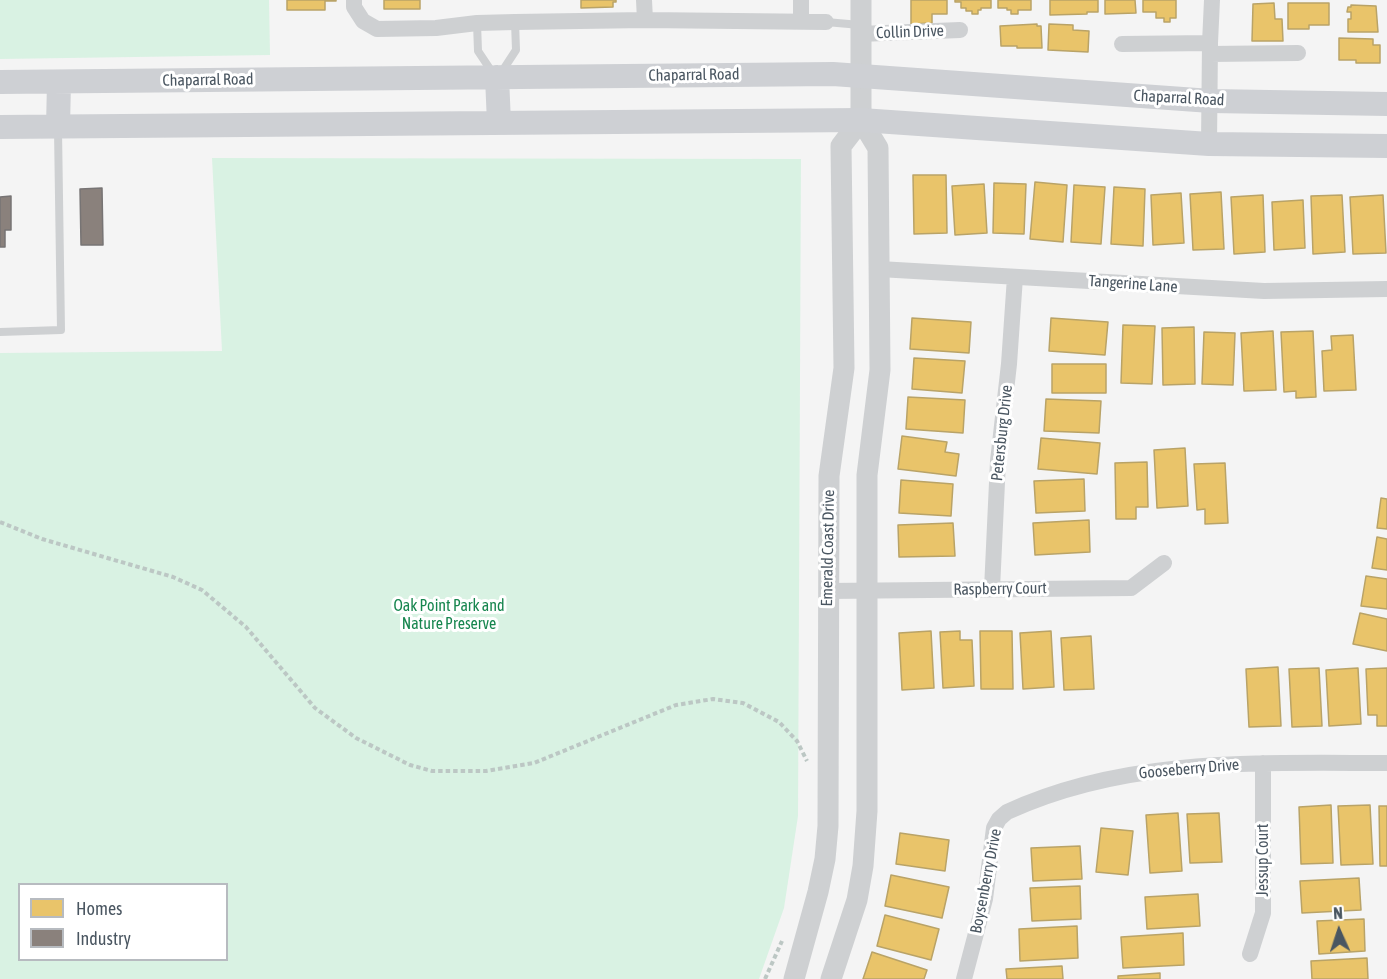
<!DOCTYPE html>
<style>
body{margin:0}
#map{position:relative;width:1387px;height:979px;overflow:hidden;background:#f4f4f4;font-family:"Asap Condensed",sans-serif}
canvas{display:block}
.legend{position:absolute;left:18px;top:883px;width:210px;height:78px;box-sizing:border-box;background:#fff;border:2px solid #b7bbc0;margin:0;padding:8px 10px;list-style:none;font-size:18px;color:#4a5661}
.legend li{display:flex;align-items:center;gap:12px;height:30px}
.legend b{width:30px;border:2px solid #b7bbc0}
.north{position:absolute;left:1309px;top:901px;width:60px;height:60px;-webkit-text-stroke:4px #fff;paint-order:stroke;rotate:357deg;font-size:16px;font-weight:700;line-height:24px;text-align:center;color:#4a5661}
.north::after{content:'';display:block;margin:auto;width:21px;height:27px;background:#4a5661;clip-path:polygon(50% 0,100% 100%,50% 72%,0 100%)}
</style>
<div id="map">
<canvas width="1387" height="979"></canvas>
<ul class="legend">
<li><b style="height:16px;background:#e9c46a"></b>Homes</li>
<li><b style="height:16px;background:#8a817c"></b>Industry</li>
</ul>
<div class="north">N</div>
</div>
<script>
const ctx = document.querySelector('canvas').getContext('2d');
ctx.lineJoin = 'round';
function fill(path, color) {
  ctx.fillStyle = color;
  ctx.fill(path, 'evenodd');
}
function trace(path, color, width, dash) {
  ctx.strokeStyle = color;
  ctx.lineWidth = width;
  ctx.lineCap = dash ? 'butt' : 'round';
  ctx.setLineDash(dash || []);
  ctx.stroke(path);
}
function label(font, color, halo, rows, align = 'center') {
  ctx.font = font + ' "Asap Condensed",sans-serif';
  ctx.lineWidth = 6;
  ctx.setLineDash([]);
  ctx.textBaseline = 'middle';
  ctx.strokeStyle = halo;
  ctx.fillStyle = color;
  for (const [text, x, y, turn = 0] of rows) {
    ctx.save();
    ctx.translate(x, y);
    ctx.rotate((+turn || 0) * Math.PI / 180);
    ctx.textAlign = isNaN(turn) ? turn : align;
    if (halo) ctx.strokeText(text, 0, 0);
    ctx.fillText(text, 0, 0);
    ctx.restore();
  }
}
fill(new Path2D(`
 M0,0h269l1,55 -270,4z
 M212,158l589,1 -3,657 -14,92 -25,71h-759v-626l222,-2zM20,884h206v76h-206z`), '#d9f2e3');
const homes = new Path2D(`
 M287,0h49v1h-11v9h-38z
 M384,0h36v9h-36z
 M581,0h35v2h-3v5l-32,1z
 M911,0h36v14h-15v9l-21,1z
 M955,0h36v8h-10v2h-3v4h-6v-3h-6v-3h-5v-6h-6z
 M998,0h33v10h-13v4h-7v-4h-4v-2h-9z
 M1050,0h48v12h-11v2l-37,1z
 M1105,0h30l1,13 -31,1z
 M1143,0h33v18h-6v4h-6v-4h-8v-6h-13z
 M1274,3l1,16h7l1,22h-31l1,-37z
 M1288,3h41v22h-20v4h-21z
 M1351,5l25,1 2,26h-30v-13h3v-7h-4l1,-5h3z
 M1037,24v2h4l1,22h-25v-2h-16l-1,-20z
 M1049,24l24,1v5l16,1 -1,21 -40,-2z
 M1339,38l34,1v6h7v18h-24v-3h-17z
 M913,175h33l1,58 -33,1z
 M1035,182l32,3 -4,57 -33,-3z
 M994,183l32,1 -2,50 -31,-1z
 M984,184l3,49 -32,2 -3,-49z
 M1074,185l31,2 -4,57 -30,-2z
 M1114,187l31,2 -2,57 -32,-2z
 M1221,192l3,57 -31,1 -3,-56z
 M1181,193l3,50 -31,2 -2,-50z
 M1263,195l2,57 -31,2 -3,-57z
 M1342,195l3,57 -32,2 -2,-58z
 M1383,195l3,58 -33,1 -3,-57z
 M1303,200l2,48 -31,2 -2,-48z
 M912,318l59,4 -2,31 -59,-4z
 M1051,318l57,4 -3,33 -56,-4z
 M1123,325l32,1 -3,58 -31,-1z
 M1194,327l1,57 -32,1 -1,-57z
 M1273,331l3,59 -32,1 -3,-58z
 M1313,331l3,66 -20,1v-7l-12,1 -3,-60z
 M1204,332l31,1 -2,52 -31,-1z
 M1353,335l3,55 -32,1 -2,-40 10,-1 -1,-14z
 M914,358l51,3 -3,32 -50,-4z
 M1052,364h54v29h-54z
 M908,397l57,3 -2,33 -57,-4z
 M1046,399l55,2 -2,32 -55,-2z
 M902,436l45,6 -2,10 14,2 -3,22 -58,-7z
 M1041,438l59,5 -3,31 -59,-5z
 M1185,448l3,58 -31,2 -3,-58z
 M1147,462l1,45h-12v12h-20l-1,-56z
 M1225,463l3,60 -23,1v-15l-8,1 -3,-46z
 M1084,479l1,32 -49,2 -2,-32z
 M901,480l52,4 -2,32 -52,-3z
 M1381,498l6,1v30l-10,-1z
 M1089,520l1,32 -55,3 -2,-32z
 M953,523l2,33 -56,1 -1,-32z
 M1377,537l10,2v31l-15,-2z
 M1366,576l21,3v30l-26,-3z
 M1360,613l27,6v32l-34,-7z
 M931,631l3,57 -32,2 -3,-57z
 M960,631v9h12l2,46 -31,2 -3,-56z
 M980,631h32l1,58h-32z
 M1051,631l3,56 -31,2 -3,-56z
 M1091,636l3,53 -30,1 -3,-52z
 M1278,667l3,59 -32,1 -3,-58z
 M1319,668l3,58 -30,1 -3,-58z
 M1358,668l3,56 -32,2 -3,-56z
 M1387,668v58h-10v-11h-9l-2,-46z
 M1331,805l2,58 -32,1 -2,-57z
 M1370,805l3,59 -32,1 -3,-59z
 M1379,806h8v60h-7z
 M1178,813l4,58 -32,2 -4,-58z
 M1219,813l3,49 -32,1 -3,-49z
 M1101,828l32,3 -5,44 -32,-3z
 M900,833l49,7 -4,31 -49,-7z
 M1080,846l2,33 -49,2 -2,-33z
 M891,875l58,12 -7,31 -57,-12z
 M1359,878l2,32 -59,3 -2,-32z
 M1080,886l1,33 -49,2 -2,-33z
 M1198,894l2,32 -53,3 -2,-32z
 M885,915l54,14 -8,31 -54,-14z
 M1364,919l1,32 -46,3 -2,-33z
 M1077,926l1,32 -58,3 -1,-32z
 M1183,933l1,32 -61,3 -2,-31z
 M872,952l55,18 -3,9h-61z
 M1367,958l1,21h-56l-1,-18z
 M1062,966l1,13h-56l-1,-10z
 M1160,973v6h-42v-3z`);
fill(homes, '#e9c46a');
trace(homes, '#b9a367', 1.5);
const industry = new Path2D(`
 M102,188l1,57h-22l-1,-56z
 M11,196v34h-6v17h-5v-50z`);
fill(industry, '#8a817c');
trace(industry, '#777474', 1.5);
trace(new Path2D(`
 M0,522l42,17 131,38 29,13 44,37 69,81 41,30 54,27 22,6h54l48,-8 142,-58 37,-6 30,4 36,19 18,19 10,20
 M765,979l17,-38`), '#bcc7c4', 4, [4.5, 3]);
trace(new Path2D(`
 M826,22l34,3
 M477,23l1,28 14,21
 M501,73l15,-23 -1,-28
 M0,332l61,-2 -3,-200`), '#ced0d2', 8);
trace(new Path2D(`
 M354,0v7l9,14 14,8 59,-1 41,-5 38,-1 130,-2 181,2
 M644,0l1,20
 M801,0v21
 M860,34l100,-4
 M1122,44l88,-1
 M1210,54l88,-1
 M1209,144l1,-101 2,-43
 M879,269l385,22 123,-2
 M992,589l6,-128 11,-97 6,-87
 M828,591l303,-3 33,-25
 M1250,954l13,-41v-150
 M964,979l21,-80 9,-71 5,-9 8,-7c119,-55 252,-49 380,-49`), '#ced0d2', 16);
trace(new Path2D(`
 M794,979l24,-87 7,-33 3,-33 1,-350 15,-108 -3,-222 20,-26
 M831,979l26,-79 6,-34 4,-55v-336l13,-105 -2,-222 -17,-28v-120`), '#ced0d2', 21);
trace(new Path2D(`
 M497,77l2,46
 M0,82l833,-8 378,27 176,3
 M0,127l861,-7 348,24 178,2
 M58,127l1,-45`), '#ced0d4', 24);
label('16px', '#4a5661', '#fff', [
 ["Collin Drive",910,32,-2],
 ["Chaparral Road",694,75,-1],
 ["Chaparral Road",208,80,-1],
 ["Chaparral Road",1179,98,3],
 ["Tangerine Lane",1133,284,4],
 ["Petersburg Drive",1002,433,-84],
 ["Emerald Coast Drive",828,548,-89],
 ["Raspberry Court",1000,589,-1],
 ["Gooseberry Drive",1189,769,-5],
 ["Jessup Court",1263,860,-90],
 ["Boysenberry Drive",986,881,-79]
]);
label('16px', '#17864f', '#fff', [
 ["Oak Point Park and",449,606],
 ["Nature Preserve",449,624]
]);
</script>
